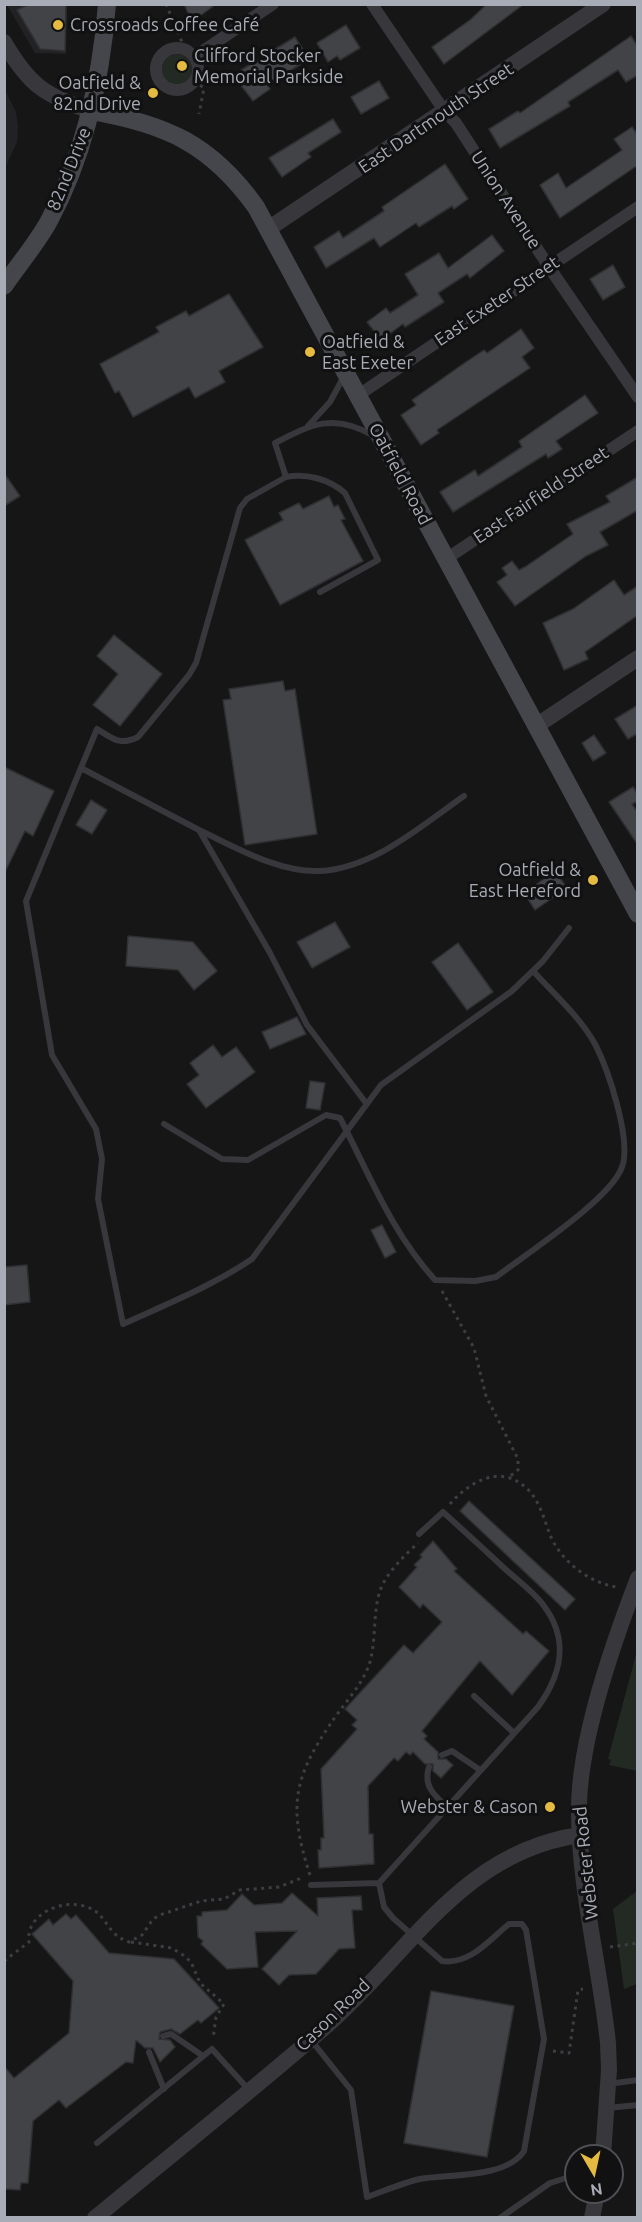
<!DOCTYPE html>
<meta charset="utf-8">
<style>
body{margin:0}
#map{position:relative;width:642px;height:2222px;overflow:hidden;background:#161617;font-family:Ubuntu,sans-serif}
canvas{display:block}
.frame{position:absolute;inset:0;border:6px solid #a8acb6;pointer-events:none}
.north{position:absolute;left:564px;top:2144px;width:60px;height:60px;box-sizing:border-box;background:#111112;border:2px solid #4d4f54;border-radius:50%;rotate:171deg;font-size:16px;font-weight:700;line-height:24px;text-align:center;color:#a8acb6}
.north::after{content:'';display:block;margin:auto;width:21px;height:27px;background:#e5ba40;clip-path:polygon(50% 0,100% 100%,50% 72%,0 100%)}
</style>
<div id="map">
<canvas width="642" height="2222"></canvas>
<div class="frame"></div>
<div class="north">N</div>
</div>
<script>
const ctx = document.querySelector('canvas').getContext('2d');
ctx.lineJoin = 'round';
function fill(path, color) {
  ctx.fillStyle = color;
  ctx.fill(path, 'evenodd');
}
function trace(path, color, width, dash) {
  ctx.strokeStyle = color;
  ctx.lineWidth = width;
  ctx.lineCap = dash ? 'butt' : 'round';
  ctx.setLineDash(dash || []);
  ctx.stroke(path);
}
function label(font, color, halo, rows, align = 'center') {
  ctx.font = font + ' Ubuntu,sans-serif';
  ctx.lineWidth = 6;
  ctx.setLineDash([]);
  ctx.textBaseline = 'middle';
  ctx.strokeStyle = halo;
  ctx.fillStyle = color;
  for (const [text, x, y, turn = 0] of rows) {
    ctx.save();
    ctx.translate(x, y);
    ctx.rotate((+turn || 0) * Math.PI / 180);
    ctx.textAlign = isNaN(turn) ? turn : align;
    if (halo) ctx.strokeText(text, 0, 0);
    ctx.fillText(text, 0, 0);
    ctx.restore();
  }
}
fill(new Path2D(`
 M7,5h60l-1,49 -31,-1z
 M4,88l12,24 2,15 -1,15 -12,26z`), '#222224');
fill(new Path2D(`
 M162 69a15 15 0 1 1 30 0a15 15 0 1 1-30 0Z
 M637,1651l1,120h-1l-28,-6 2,-5 -3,-1z
 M637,1891v93l-13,5 -11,-80z`), '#222a23');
const building = new Path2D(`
 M29,4h37l-1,47 -25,-2 -23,-39z
 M184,4h32l-24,18z
 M487,4h37l-80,60 -12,-17 38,-27z
 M346,25l14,23 -20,12 -3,-4 -9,6 -11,-19z
 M631,36l7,11v28l-12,7 -8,-12 -50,32 2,4 -70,42 -11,-19 29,-18 2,2z
 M295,37l14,22 -42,26 3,4 -17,12 -20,-26z
 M379,81l10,17 -28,16 -10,-17z
 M333,119l8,13 -33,21 3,4 -29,20 -13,-19z
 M632,127l6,8v30l-78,53 -20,-33 18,-12 8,15 56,-38 -8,-11z
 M445,164l23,35 -14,10 -2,-3 -33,21 -3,-4 -36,24 -6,-9 -48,30 -12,-21 25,-16 4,7 41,-27 -2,-4z
 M492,235l12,16 -34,27 -3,-4 -29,19 6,9 -39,25 -2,-3 -22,16 -14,-18 19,-14 4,5 28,-18 -13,-21 34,-21 9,15z
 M613,265l12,22 -22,13 -13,-21z
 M229,294l34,53 -44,24 6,11 -30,16 -6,-11 -56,30 -14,-26 -4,2 -15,-29 59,-32 -3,-5 30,-16 3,5z
 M521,329l13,19 -12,9 8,11 -93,62 2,3 -18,12 -20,-30 15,-10 -4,-5 51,-36 21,-14 3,3z
 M585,395l13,18 -42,28 6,8 -14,9 -2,-4 -93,58 -13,-20 35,-22 3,6 44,-29 -3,-6z
 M4,473l16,23 -16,10z
 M638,477v33l-38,22 8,13 -22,11 -71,50 -18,-24 10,-7 -5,-7 10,-7 7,9 6,-3 48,-33 -6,-10 43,-22 -4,-6z
 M329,496l5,11 4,-2 7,14 -4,1 22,41 -83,44 -35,-65 38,-20 -4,-7 20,-10 4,6z
 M614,580l10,15 14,-9v29l-53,37 3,7 -24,11 -21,-47 30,-14z
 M114,635l48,39 -42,52 -27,-21 25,-31 -21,-18z
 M283,681l2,10 10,-2 22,145 -72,11 -22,-145 8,-1 -2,-10z
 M638,705v28l-10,6 -13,-20z
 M594,735l12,18 -13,8 -11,-18z
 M4,767l50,24 -21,45 -8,-5 -21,43z
 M633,787l5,8v6l-6,3 6,9v32l-29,-43z
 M91,800l16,10 -15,24 -16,-9z
 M555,871l12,17 -32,22 -11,-17z
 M335,922l15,25 -38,21 -15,-26z
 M128,936l65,6 24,29 -23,19 -16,-20 -52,-4z
 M458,943l35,49 -26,18 -35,-48z
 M297,1017l9,17 -36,15 -8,-17z
 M213,1045l9,12 14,-10 19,25 -49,36 -19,-24 12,-9 -9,-12z
 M310,1081l15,2 -5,27 -14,-2z
 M382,1225l14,27 -11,6 -14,-28z
 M27,1265l3,37 -26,3v-38z
 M469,1501l106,98 -10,11 -105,-99z
 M433,1541l24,28 -3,2 69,63 3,-3 23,20 -37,44 -32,-34 -58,70 5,5 -3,3 14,13v7h8l7,6 -12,13 -8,-7v-7h-8l-12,-12 -3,3 -4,-3 -8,9 -4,-3 -26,28 1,48h4l1,30 -55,4 -1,-18h3v-12h3l-3,-69 36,-40 -5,-4 5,-5 -12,-11 59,-64 9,8 29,-31 -19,-18 -3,4 -21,-21 18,-20 -3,-2 8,-8 -2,-2z
 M292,1893l26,23 -1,-18 44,-2 1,14h-10l3,38 -16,1 -23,25 -27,1 -10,10 -17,-16 35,-38 -42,1 3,35 -31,2 -26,-25 2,-3 -5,-4 -1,-21h5v-4l25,-2 15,-16 12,11 28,-2z
 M66,1914l5,5 5,-4 33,38 65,6 45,49 -18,15 -3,-3 -18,14 -9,-5 -11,3 -1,7 11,1 5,7 -15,15 -7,-14h-8l-9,-8 -3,23 -7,-1 -60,46 -7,-8 -26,21 -5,62h-7l-1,7 -16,-1v-123l10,12 55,-45 4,-52 -41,-47 17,-15 4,6z
 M431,1991l83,15 -27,151 -83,-14z`);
fill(building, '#424347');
trace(building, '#303033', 1.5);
trace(new Path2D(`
 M166,4l18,43
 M194,81l10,7 -5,26
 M442,1291l32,57 12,48 32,63v11l-9,7
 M450,1504c19,-22 50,-40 75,-17 14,11 19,32 25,48 11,26 39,48 67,52
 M310,1875c-24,-73 -15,-101 28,-162 12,-16 26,-32 32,-51 6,-22 3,-46 9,-68 5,-19 25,-38 39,-51
 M131,1942l41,6 11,7 8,7 9,21 24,21 -8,13 -3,22
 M610,1947l28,-4
 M4,1961l25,-19c-4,-28 34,-44 58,-35 21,7 18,27 42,35l13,-7 11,-16 7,-4 41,-14 23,-2 16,-9 39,-3 25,-10
 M553,2051l16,2 9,-63 5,-1`), '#3d3e43', 3, [3, 4.5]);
trace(new Path2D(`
 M308,426l22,-24 14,-26
 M372,435c-38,-22 -61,-11 -97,8l11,34 -39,22 -7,9 -44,155 -7,12 -51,62c-18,9 -25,2 -41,-8l-71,172 26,154 44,74 6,30 -4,40 25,125c44,-20 89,-38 129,-65l129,-174 131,-94 31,-30 26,-33
 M286,477c20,-4 43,2 59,16l33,67 -58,32
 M81,768l118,62 71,123 37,72 59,78
 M199,830c36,17 80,43 121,41 54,-3 101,-45 144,-75
 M164,1124l58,35 26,1 78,-45 14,3c29,56 52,115 95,162l40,1 21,-4c30,-23 115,-78 126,-110 10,-27 -14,-98 -27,-123 -15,-27 -41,-50 -62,-73
 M474,1696l40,37
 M442,1755l10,-4 28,19
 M429,1767c-6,19 5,28 18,40
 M311,1885l68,-2
 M163,2036l8,-2 32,22
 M311,2040l40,50 16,107c17,-6 35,-14 53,-18 30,-5 87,-1 104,-28l20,-112 -18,-109 -4,-6h-13c-20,16 -39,41 -67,37l-49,-43 -9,-11 -5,-24 159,-176c23,-32 32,-66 6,-101 -10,-14 -27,-26 -40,-38 -20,-19 -40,-37 -61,-56l-24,22
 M149,2052l15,37
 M608,2084l30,-4
 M607,2108l31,-3
 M97,2143l115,-94 37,41
 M500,2218l50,-35 26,-8`), '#37373c', 6);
trace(new Path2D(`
 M372,4l73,108 11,11 93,144 89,130
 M156 69a21 21 0 1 1 42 0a21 21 0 1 1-42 0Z
 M194,57l79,-53
 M357,396l281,-189
 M446,559l192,-128`), '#37373c', 12);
trace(new Path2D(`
 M4,42c25,43 41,54 87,69
 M268,229l335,-225
 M536,726l102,-68
 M603,2156l6,-86 -1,-27c-8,-76 -29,-155 -29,-231 -1,-70 34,-169 59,-234
 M95,2218c76,-63 154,-125 229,-190 84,-72 136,-176 256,-193
 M592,2218l5,-26`), '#37373c', 16);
trace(new Path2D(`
 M91,111c75,13 120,33 165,96l382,707
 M4,286c15,-22 33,-43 45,-65 36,-67 52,-141 58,-217`), '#45464c', 18);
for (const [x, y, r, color] of [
 [58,25,6,"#e5ba40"],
 [182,66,6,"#e5ba40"],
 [153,93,6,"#e5ba40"],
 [310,352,6,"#e5ba40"],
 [593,880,6,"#e5ba40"],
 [550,1807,6,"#e5ba40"]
]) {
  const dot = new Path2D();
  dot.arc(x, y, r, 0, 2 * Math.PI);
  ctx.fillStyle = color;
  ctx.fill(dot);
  trace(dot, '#111112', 2);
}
label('18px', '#a8acb6', '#111112', [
 ["Crossroads Coffee Café",70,25],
 ["Clifford Stocker",194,56],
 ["Memorial Parkside",194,77],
 ["Oatfield &",141,83,"right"],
 ["82nd Drive",141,104,"right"],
 ["Oatfield &",322,342],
 ["East Exeter",322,363],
 ["Oatfield &",581,870,"right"],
 ["East Hereford",581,891,"right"],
 ["Webster & Cason",538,1807,"right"]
], 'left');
label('18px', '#a8acb6', '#111112', [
 ["East Dartmouth Street",436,118,-34],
 ["82nd Drive",69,169,-68],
 ["Union Avenue",506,200,57],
 ["East Exeter Street",497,301,-34],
 ["Oatfield Road",400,474,62],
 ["East Fairfield Street",541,495,-34],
 ["Webster Road",586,1863,-96],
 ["Cason Road",333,2015,-44]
]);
</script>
